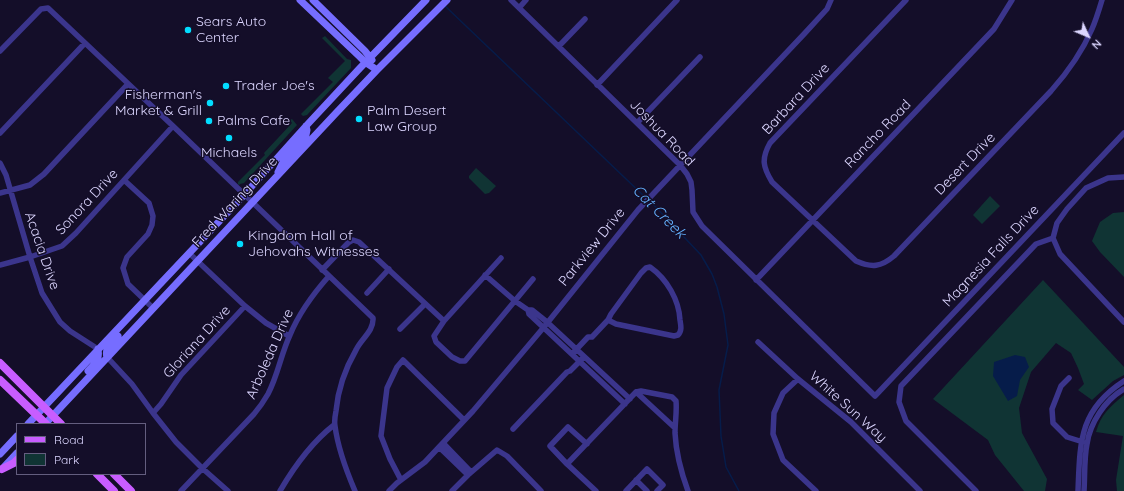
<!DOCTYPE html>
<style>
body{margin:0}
#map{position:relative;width:1124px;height:491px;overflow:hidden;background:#140e29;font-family:Quicksand,sans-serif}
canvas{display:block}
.legend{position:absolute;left:16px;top:423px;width:130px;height:52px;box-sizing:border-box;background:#140e29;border:1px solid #645e7f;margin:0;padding:5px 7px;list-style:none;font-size:12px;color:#dcd6ff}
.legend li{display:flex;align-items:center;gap:8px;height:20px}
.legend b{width:20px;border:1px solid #645e7f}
.north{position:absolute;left:1068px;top:16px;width:40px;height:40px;-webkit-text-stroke:3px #140e29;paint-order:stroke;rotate:134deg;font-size:11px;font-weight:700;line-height:16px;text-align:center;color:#dcd6ff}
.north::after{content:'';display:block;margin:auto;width:14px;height:18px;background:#dcd6ff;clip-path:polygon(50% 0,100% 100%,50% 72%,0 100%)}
</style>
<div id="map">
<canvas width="1124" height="491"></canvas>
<ul class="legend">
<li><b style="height:5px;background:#c85dff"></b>Road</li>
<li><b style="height:11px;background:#103434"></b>Park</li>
</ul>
<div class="north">N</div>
</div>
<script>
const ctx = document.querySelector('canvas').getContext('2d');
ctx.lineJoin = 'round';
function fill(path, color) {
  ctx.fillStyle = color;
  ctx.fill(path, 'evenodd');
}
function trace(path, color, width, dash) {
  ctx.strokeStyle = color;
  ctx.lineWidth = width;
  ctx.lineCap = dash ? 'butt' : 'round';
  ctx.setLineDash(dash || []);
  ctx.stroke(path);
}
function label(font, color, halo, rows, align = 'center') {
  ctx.font = font + ' Quicksand,sans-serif';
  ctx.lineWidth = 3;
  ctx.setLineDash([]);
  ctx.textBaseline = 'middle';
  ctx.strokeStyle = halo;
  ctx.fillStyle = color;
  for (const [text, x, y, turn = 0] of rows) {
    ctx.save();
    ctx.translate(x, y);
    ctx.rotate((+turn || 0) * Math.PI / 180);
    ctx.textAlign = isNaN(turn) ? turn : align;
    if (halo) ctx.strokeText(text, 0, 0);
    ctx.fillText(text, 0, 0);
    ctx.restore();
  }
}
fill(new Path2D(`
 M325,36l22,23 4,1v8l-44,47 -4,1 -2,-2 32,-32 -5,-4 17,-17 -23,-23z
 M292,119l5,6 -53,58 -4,1 -1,1 -1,-1v-2l27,-27 -1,-2 28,-30 -2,-3z
 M476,168l20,18 -7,7 -4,1 -16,-16v-2z
 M990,196l10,10 -18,18 -9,-9z
 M1124,212v65l-24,-25 -8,-11 8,-19 13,-9z
 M1043,280l81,87v8l-11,6 -21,19 -14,-10 6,-6 -6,-16 -7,-15 -15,-10 -25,29 -12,36 3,25 25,46 -2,12h-21l-29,-36 -7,-15 -55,-41z
 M1124,395v96h-7l-1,-11 7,-44 -27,-4c5,-18 14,-25 28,-37z`), '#103434');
fill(new Path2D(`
 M1015,355l10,2 4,10 -9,13 -3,16 -9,5 -15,-25 1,-14z`), '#061c4a');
trace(new Path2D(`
 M444,5l203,194
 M650,201l51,54 11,19 5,13 7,27 4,31 -9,45 2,46 5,31 13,24`), '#061c4a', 1.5);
trace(new Path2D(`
 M511,0l169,165 7,9 4,8 1,8 1,22 9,14 173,170 249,-263
 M906,0l-136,143c-9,16 -7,24 2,39l84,79c16,7 25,6 38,-5l157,-165c16,-18 31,-39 41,-62 4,-9 7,-19 10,-29
 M519,8l7,-8
 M559,46l26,-27
 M0,51l41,-42 7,-1 125,118 200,192c1,13 -12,21 -17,32 -11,19 -18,39 -20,61 -1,5 -2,10 -1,15 3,23 11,44 20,65
 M597,85l80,-85
 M637,123l63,-66
 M0,133l85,-90
 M0,163l6,12 24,82 12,36 18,29 10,9 28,18
 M1124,177l-16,1 -22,10 -19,21 -10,14 -4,15 7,16 64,68
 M124,180l25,23 4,13 -1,9 -4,9 -21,23 -4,11 5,16 25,24
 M0,193l30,-8 14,-11 84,-90
 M189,253l56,53 21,17 23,13
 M501,258l-57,63 -10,15 2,6 16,15 8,4h5l68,-82
 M0,265l30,-8 32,-11 14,-13 97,-107
 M322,270l26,-27 5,-3 6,2 85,79
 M485,275l30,26 13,9h4l15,12 83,77
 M756,280l238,-251 18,-29
 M367,293l22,-24
 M528,310l1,4 96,90
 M400,329l25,-25
 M758,342l40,37 53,43 69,69
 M572,354l16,-17h4l16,-17 8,4 58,12 4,-1c4,-4 3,-9 2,-15 -1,-20 -13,-41 -30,-53l-4,1 -5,5 -30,41 -3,6
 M107,357l25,27 21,29 23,29 26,26 26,23
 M1069,378l-8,8 -9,23 1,14 14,14 16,5
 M798,379l-15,14 -9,20 -1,21 10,26 33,31
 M636,392l39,36
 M153,413l8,-9 20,-29 64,-69
 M513,429l54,-57 3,-1 12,-12
 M443,443l28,29
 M439,447l29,28
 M567,464l-17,-18 18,-19 19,17
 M401,480l-11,-21 -9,-23 6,-48 10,-21 6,-7 61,60
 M636,480l11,11
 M181,491l73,-77c5,-6 10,-13 14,-20 10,-19 13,-40 22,-59 9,-22 23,-41 39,-59
 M280,491c14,-24 32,-49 54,-66
 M389,491l8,-8 28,-21 48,-51 71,-84 94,-117 167,-177 22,-24 4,-9
 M452,491l16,-16 29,-25 10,6 34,35
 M596,491l-29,-27 69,-72 5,-1 31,6 4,4c1,11 -1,21 -1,32 1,20 6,39 13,58
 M626,491l21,-22 16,16 -6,6
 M976,491l-70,-70 -7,-19 2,-16 135,-142 17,-6
 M1078,491c2,-49 1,-81 46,-110
 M1084,491c1,-15 0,-32 3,-47 3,-21 18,-44 37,-55`), '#3b358c', 5.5);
trace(new Path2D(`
 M300,0l60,57 5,5 12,8
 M313,0l52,51 7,9
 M278,172l5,-10 23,-27 1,-5 -1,-4
 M107,357c-3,-9 5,-14 11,-21
 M88,371c7,-8 12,-10 10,-22
 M28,424l216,-229 62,-69 54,-58 66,-68
 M45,424l292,-312 40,-42 70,-70
 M0,454l17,-18
 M4,467l13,-14`), '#766dff', 7);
trace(new Path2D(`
 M0,363l61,61
 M0,380l46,44
 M2,469l12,-6 3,-3
 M97,474l17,17
 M114,474l17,17`), '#c85dff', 8);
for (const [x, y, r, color] of [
 [188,30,4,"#02ddff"],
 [226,86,4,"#02ddff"],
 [210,103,4,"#02ddff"],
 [359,119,4,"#02ddff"],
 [209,121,4,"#02ddff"],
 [229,138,4,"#02ddff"],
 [240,244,4,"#02ddff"]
]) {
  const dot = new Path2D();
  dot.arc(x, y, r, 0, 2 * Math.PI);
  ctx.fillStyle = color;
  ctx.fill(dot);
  trace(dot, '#140e29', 1.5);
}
label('14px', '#dcd6ff', '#140e29', [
 ["Sears Auto",196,22],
 ["Center",196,38],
 ["Trader Joe's",234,86],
 ["Fisherman's",202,95,"right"],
 ["Market & Grill",202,111,"right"],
 ["Palm Desert",367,111],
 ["Law Group",367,127],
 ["Palms Cafe",217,121],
 ["Michaels",229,153,"center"],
 ["Kingdom Hall of",248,236],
 ["Jehovahs Witnesses",248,252]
], 'left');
label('14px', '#dcd6ff', '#140e29', [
 ["Barbara Drive",796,99,-47],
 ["Joshua Road",662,133,46],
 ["Rancho Road",878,134,-46],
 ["Desert Drive",965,164,-46],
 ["Sonora Drive",87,202,-47],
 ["Fred Waring Drive",235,202,-47],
 ["Parkview Drive",592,247,-51],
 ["Acacia Drive",42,251,71],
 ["Magnesia Falls Drive",991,256,-47],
 ["Gloriana Drive",197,342,-48],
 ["Arboleda Drive",270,354,-66],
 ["White Sun Way",848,407,42]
]);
label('italic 15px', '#64b2ff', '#140e29', [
 ["Cat Creek",659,212,45]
]);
</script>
